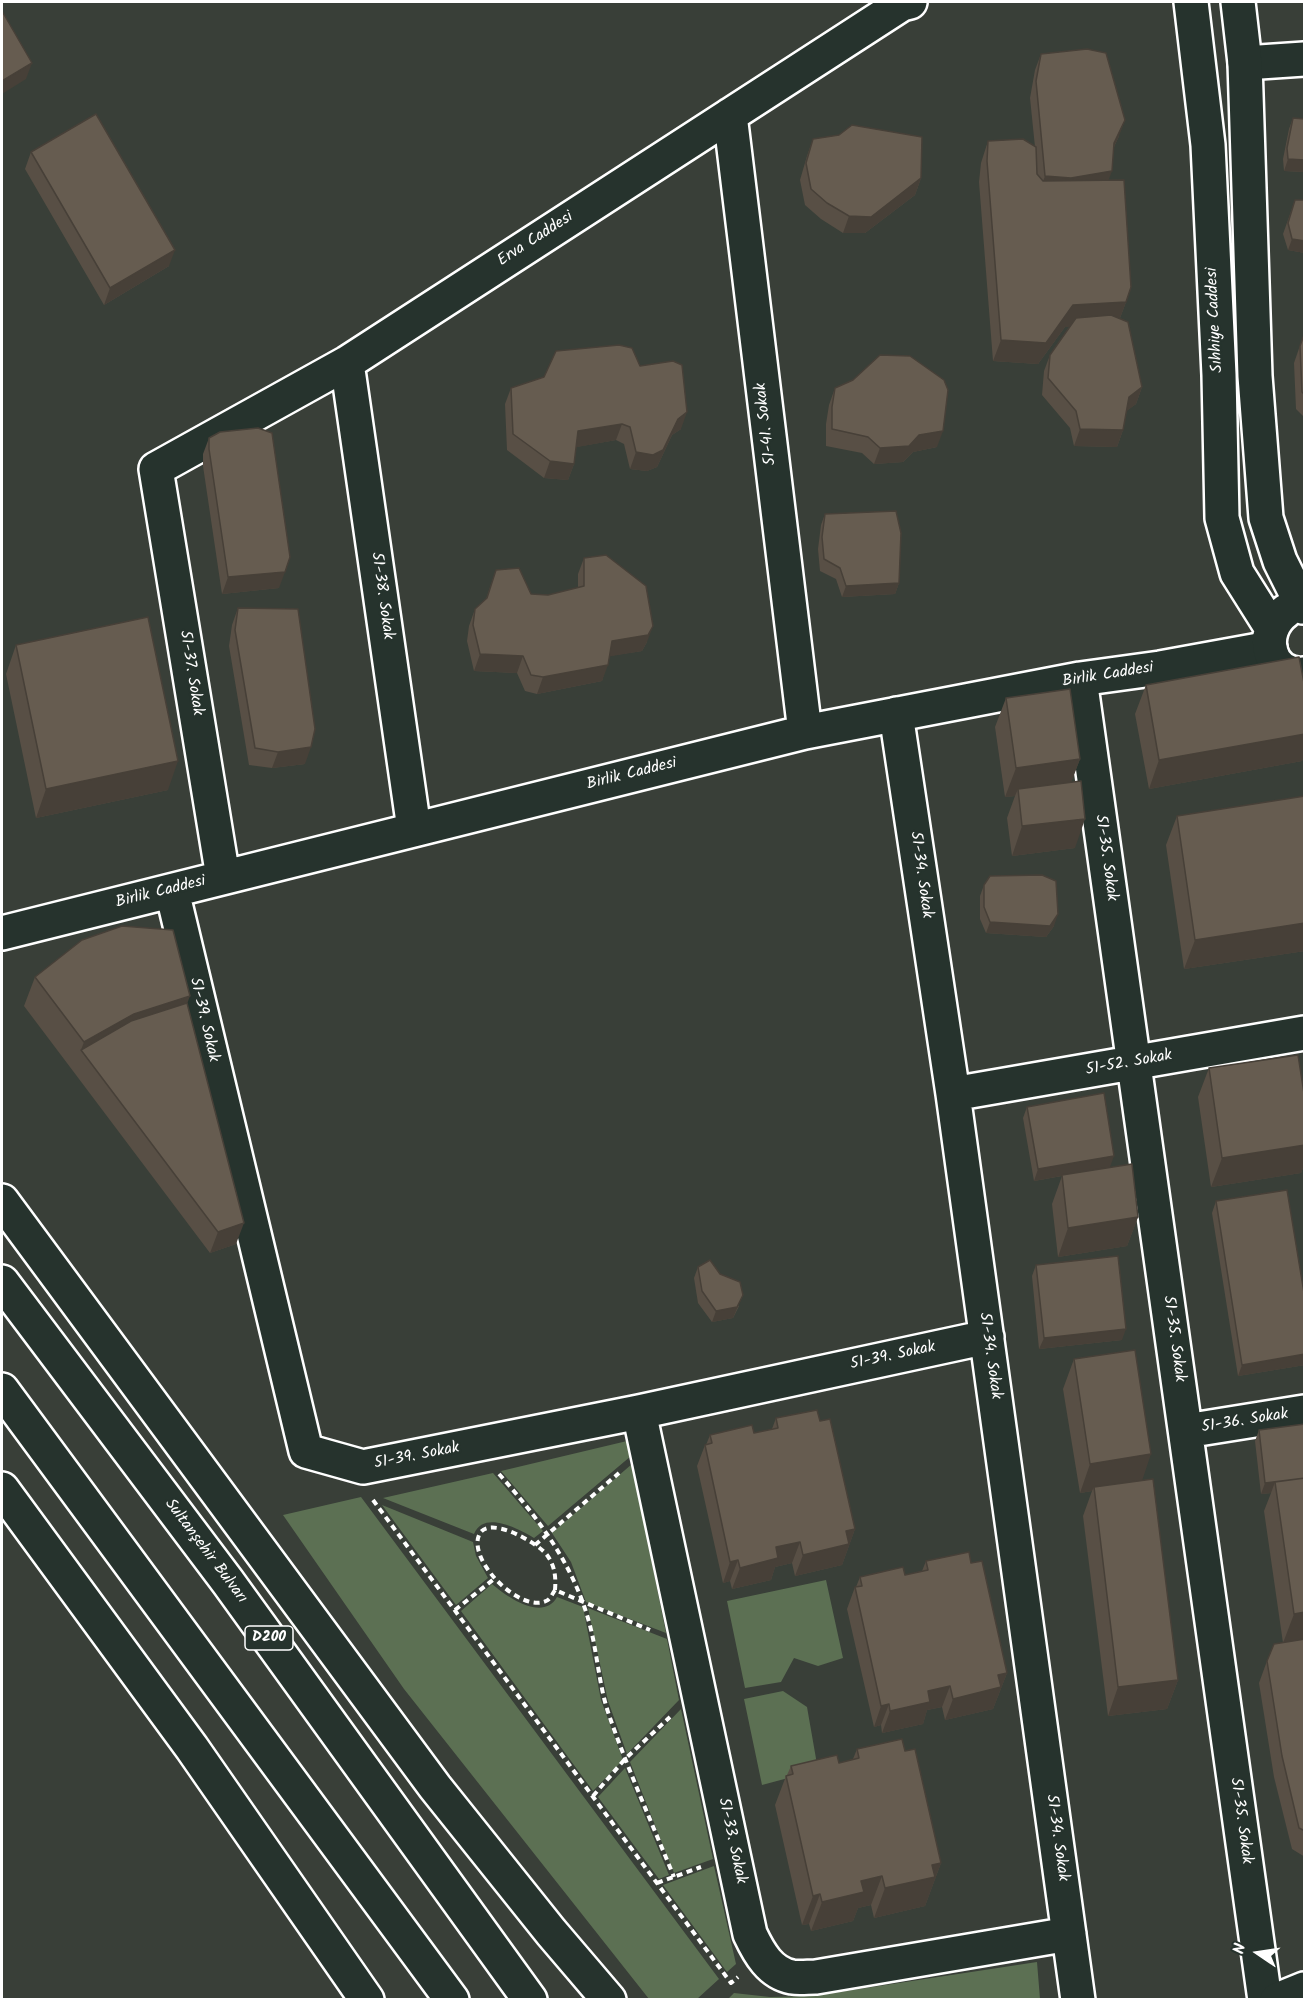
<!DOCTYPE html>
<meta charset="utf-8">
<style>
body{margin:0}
#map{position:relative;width:1306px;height:2001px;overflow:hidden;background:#393f38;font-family:Kalam,sans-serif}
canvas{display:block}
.frame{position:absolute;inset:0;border:3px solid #fff;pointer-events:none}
.north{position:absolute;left:1228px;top:1923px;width:60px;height:60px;-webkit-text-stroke:4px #26332d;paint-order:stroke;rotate:283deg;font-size:16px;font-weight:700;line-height:24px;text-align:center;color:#fff}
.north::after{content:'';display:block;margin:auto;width:21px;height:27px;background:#fff;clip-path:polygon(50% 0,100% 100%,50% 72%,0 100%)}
</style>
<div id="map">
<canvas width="1306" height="2001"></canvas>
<div class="frame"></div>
<div class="north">N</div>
</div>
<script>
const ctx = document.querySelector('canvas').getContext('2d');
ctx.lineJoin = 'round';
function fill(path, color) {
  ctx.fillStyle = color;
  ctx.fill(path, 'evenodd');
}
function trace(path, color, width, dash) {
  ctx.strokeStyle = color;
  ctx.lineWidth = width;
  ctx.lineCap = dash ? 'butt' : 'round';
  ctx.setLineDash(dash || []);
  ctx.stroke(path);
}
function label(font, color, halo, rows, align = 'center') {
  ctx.font = font + ' Kalam,sans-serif';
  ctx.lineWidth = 4.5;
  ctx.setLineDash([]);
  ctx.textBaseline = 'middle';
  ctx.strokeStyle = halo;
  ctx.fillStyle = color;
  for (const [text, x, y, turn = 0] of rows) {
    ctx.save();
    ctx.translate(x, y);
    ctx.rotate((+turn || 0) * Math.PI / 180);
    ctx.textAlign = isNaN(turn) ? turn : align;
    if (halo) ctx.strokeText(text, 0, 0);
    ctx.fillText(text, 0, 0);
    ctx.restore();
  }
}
fill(new Path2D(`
 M627,1441l4,15 -83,70 -47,-55z
 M632,1464l34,169 -80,-31 -15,-40 -19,-29z
 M493,1473l50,58 -9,7c-15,-9 -50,-28 -60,-4l-91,-36z
 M361,1497l358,482 -22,20h-48l-245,-310 -121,-174z
 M382,1505l91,37 3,14 12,22 -32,27z
 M826,1580l17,78 -25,8 -24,-8 -13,24 -36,6 -18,-87z
 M492,1584c15,13 51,38 65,13l26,10 18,93 22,60 -30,31 -132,-180z
 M588,1608l79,31 12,61 -52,54 -19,-53z
 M783,1691l24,16 11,63 -56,15 -18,-86z
 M681,1709l32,150 -39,14 -44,-111z
 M625,1768l44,107 -10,4 -61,-82z
 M714,1866l22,98 -9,8 -64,-87z
 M1037,1962l3,37h-312l6,-6 36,4 43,-1z`), '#5c7053');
const minor = new Path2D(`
 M1245,63l59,-4
 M730,115l75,617
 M347,363l67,466
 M1080,679l185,1321
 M896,714l57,380 125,906
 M223,877l-67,-408 191,-106 555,-359 8,-2
 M172,891l134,560 57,16 276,-55 348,-75
 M2,933l803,-201 275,-53 80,-11 110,-20
 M953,1094l351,-61
 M639,1412l111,522c9,19 20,39 42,43 7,1 16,0 24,0l253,-43
 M1186,1431l118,-19`);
const tertiary = new Path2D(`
 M1191,2l17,143 11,230 3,143 15,55 34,54
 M1238,2l7,61 10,313 11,142 14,43 23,46
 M1286,611c-29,21 -18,66 18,63`);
const secondary = new Path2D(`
 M2,1201l433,586 116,145 58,68
 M2,1489l190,259 175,252
 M1277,2000l27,-11`);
const trunk = new Path2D(`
 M2,1282l226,300 302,418
 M2,1390l450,610`);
trace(minor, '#fff', 38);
trace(tertiary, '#fff', 38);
trace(secondary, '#fff', 38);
trace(trunk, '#fff', 38);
trace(new Path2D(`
 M499,1474c42,47 79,97 93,160 6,27 8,55 17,81 19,55 43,108 65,162
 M373,1500l358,483 7,-6
 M535,1545l84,-72
 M555,1590c1,-13 0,-24 -8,-35 -9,-12 -59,-41 -68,-20 -11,26 41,78 67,66 5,-2 6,-7 9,-11l95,40
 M455,1610l39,-31
 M593,1796l32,-37 45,-42
 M657,1883l44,-16`), '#fff', 4, [6, 4.5]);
trace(minor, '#26332d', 33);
trace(tertiary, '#26332d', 33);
trace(secondary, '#26332d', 33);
trace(trunk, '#26332d', 33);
fill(new Path2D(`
 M1041,54l78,82 -5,11 -6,33 18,122 -6,16 22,69 -6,17 -10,7 -3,19 -6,17 -43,-1 -4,-18 -28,-33 2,-24 6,-16 21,-29 -6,1 -27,37 -45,-3 -14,-179 2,-19 7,-22 47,6 -5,-49 5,-28z
 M1293,118l12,1v53l-21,-1 -1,-12 6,-30z
 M813,139l108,39 -6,17 -50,38h-22l-22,-14 -16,-14 -5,-25 7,-24z
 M31,152l138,114 -65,39 -79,-136z
 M1295,200l10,53 -17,-3 -5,-16z
 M1305,331v86h-1l-8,-8 -2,-46z
 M640,366l41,63 -9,6 -15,32 -10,4 -17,-2 -6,-25 -8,-4 -40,7 -2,17 -6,16 -24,-2 -37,-28 -2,-46 6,-16z
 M835,388l102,59 -24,5 -10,10 -29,2 -12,-11 -36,-7v-22l3,-19z
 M209,438l70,150 -57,6 -19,-128v-12z
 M825,514l74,69 -4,11 -53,3 -6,-18 -16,-8 -2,-22 3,-24z
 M584,558l63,84 -5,9 -33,5 -7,25 -65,13 -12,-3 -8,-18 -43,-2 -7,-30 2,-15 6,-17 11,-10 10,-29 35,24 17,1 30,-7v-14z
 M238,608l67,156 -33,4 -23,-3 -20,-119 3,-21z
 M16,645l152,145 -132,28 -30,-144z
 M1146,685l159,3v66l-3,7 -153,28 -14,-75z
 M1006,698l74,61 -9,23 4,66 -63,8 -5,-38 8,-22 -10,1 -10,-70z
 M1305,796v155l-121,18 -18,-124 11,-29z
 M984,885l70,41 -8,11 -60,-4 -6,-14v-23z
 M35,977l152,26 49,241 -26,9 -137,-182 -49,-65z
 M1209,1068l93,14 3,-7v88l-4,10 -90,14 -13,-90z
 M1027,1107l83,60 28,50 -11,29 -69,11 -6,-53 10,-28 -28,5 -11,-63z
 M1216,1201l89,98v66l-67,11 -26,-163z
 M1036,1265l86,75 -83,9 -7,-73z
 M698,1267l41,39 -6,12 -21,4 -14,-19 -4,-25z
 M1074,1359l68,122 36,199 -11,29 -59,7 -25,-200 9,-25 -12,2 -17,-104z
 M776,1418l44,3 35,108 -13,36 -47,11 -3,-13 -17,4 -4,13 -39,9 -2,-8 -7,2 -26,-117 8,-21h1l4,-10 44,-2 18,-4z
 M1305,1424v433l-13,-8 -18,-72 -15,-94 8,-22 16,-18 -19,-132 7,-18 -10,1 -6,-53 4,-11z
 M926,1561l45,2 36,110 -14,36 -48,11 -3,-13 -15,3 -4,14 -41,9 -1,-8 -7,2 -27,-118 8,-22h1l4,-10 45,-2 17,-4z
 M857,1749l48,2 36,112 -16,43 -51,12 -3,-13 -13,3 -5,13 -42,10 -2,-7 -7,1 -27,-120 11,-29 1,-1 4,-9 48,-3 14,-4z`), '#584f45');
fill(new Path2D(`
 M32,63l-6,16 -24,15v-13z
 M1125,120l-6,16 -11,23 6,-16z
 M1288,159l17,1v12l-21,-1z
 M1112,171l-6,16 -67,5 6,-16z
 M921,178l-6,17 -50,38h-22l6,-17z
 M1292,239l13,2v12l-17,-3z
 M175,250l-6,16 -65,39 6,-17z
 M1126,302l-8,21 -53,4 -27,37 -45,-3 8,-21 72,-35z
 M1142,387l-6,17 -13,10 6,-17z
 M687,412l-6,17 -9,6 -15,32 -10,4 -17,-2 6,-17z
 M622,424l-6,16 -44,8 6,-17z
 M1080,429l43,1 -6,17 -43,-1z
 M943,431l-6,16 -24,5 -10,10 -29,2 6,-16 39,-13z
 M550,461l24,3 -6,16 -24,-2z
 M285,572l-6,16 -57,6 6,-17z
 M899,583l-4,11 -53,3 4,-11z
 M653,626l-6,16 -5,9 -36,6 6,-16z
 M480,654l43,2 -6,17 -43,-2z
 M608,665l-6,16 -65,13 6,-17z
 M1305,734v20l-3,7 -153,28 10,-29z
 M311,747l-6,17 -33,4 6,-16z
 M1080,759l-11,29 -51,1 -3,7 -10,1 11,-29z
 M178,761l-10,29 -132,28 10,-29z
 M1085,819l-10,29 -63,8 10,-30z
 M1058,914l-4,12 -8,11 -60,-4 4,-11z
 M1305,923v28l-121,18 11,-29z
 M190,996l-11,29 -98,25 3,-8 50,-28z
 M1305,1145v18l-4,10 -90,14 11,-29z
 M1114,1156l-4,11 -76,14 4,-12z
 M1138,1217l-11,29 -69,11 10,-29z
 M244,1223l-8,21 -26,9 8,-21z
 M743,1295l-10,23 -21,4 4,-11z
 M1126,1329l-4,11 -83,9 5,-11z
 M1305,1354v11l-67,11 4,-11z
 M1151,1454l-10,30 -47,3 -2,4 -12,2 10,-29z
 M1275,1482l-4,11 -10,1 4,-11z
 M855,1529l-13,36 -47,11 8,-21 43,-24z
 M800,1542l-8,21 -17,4 -4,13 -39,9 8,-21 36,-21z
 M738,1560l-8,21 -7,2 7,-21z
 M1305,1612v28l-22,3 11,-29z
 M1007,1673l-14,36 -48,11 8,-21 45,-24z
 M1178,1680l-11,29 -59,7 10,-29z
 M950,1686l-8,21 -15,3 -4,14 -41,9 8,-22 38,-20z
 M889,1704l-8,21 -7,2 7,-21z
 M941,1863l-16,43 -51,12 11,-30 47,-23z
 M882,1876l-11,29 -13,3 -5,13 -42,10 11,-29 39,-21z
 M820,1894l-11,30 -7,1 11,-29z`), '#474038');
const building = new Path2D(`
 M2,11l30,52 -30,18z
 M1087,49l19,4 19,67 -11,23 -2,28 -41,7 -26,-2 -9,-95 5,-27z
 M96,114l79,136 -65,38 -79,-136z
 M1293,118l12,1v41l-17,-1 -1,-11z
 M852,125l70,12 -1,41 -50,39 -22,-1 -22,-13 -16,-14 -5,-26 7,-24 26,-4z
 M1023,139l13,8 1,27 6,7 81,-1 7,107 -5,15 -53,3 -27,38 -45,-3 -14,-179 1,-20z
 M1295,200h10v41l-13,-2 -4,-16z
 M1111,315l17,7 14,65 -13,10 -6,33 -43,-1 -4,-18 -28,-33 2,-23 26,-37z
 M1305,332v63l-3,-3 -2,-46z
 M619,345l13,3 8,18 33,-5 9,4 5,47 -9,7 -15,31 -10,5 -17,-3 -6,-25 -8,-3 -44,7 -4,33 -24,-3 -37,-27 -2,-46 33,-11 12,-26z
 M880,355l30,1 34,24 4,10 -5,41 -24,4 -10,11 -29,2 -12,-11 -36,-8v-22l3,-19 18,-8z
 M258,428l14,5 18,124 -5,15 -57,5 -19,-128v-11l11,-6z
 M896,511l5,22 -2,50 -53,3 -6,-18 -16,-9 -2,-22 3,-23z
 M606,555l40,31 7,40 -5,9 -36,6 -4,24 -65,12 -12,-2 -8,-19 -43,-2 -7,-29 2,-16 12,-11 9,-28 23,-2 12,26 17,1 36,-9v-28z
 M238,608l60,1 17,120 -4,18 -33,5 -23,-4 -20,-118z
 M148,617l30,144 -132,28 -30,-144z
 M1299,657l6,31v46l-146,26 -13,-75z
 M1070,689l10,70 -64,9 -10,-70z
 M1081,781l4,38 -63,7 -4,-37z
 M1305,796v127l-110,17 -18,-124z
 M1042,875l14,6 2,33 -8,12 -60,-4 -6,-15v-22l6,-9z
 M122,926l51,4 17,66 -56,18 -50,28 -49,-65 47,-37z
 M187,1003l57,220 -26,9 -137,-182 50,-29z
 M1298,1055l7,45v45l-83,13 -13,-90z
 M1104,1093l10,63 -76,13 -11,-62z
 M1132,1164l6,53 -70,11 -6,-53z
 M1287,1190l18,109v55l-63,11 -26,-164z
 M1118,1256l8,73 -82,9 -8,-73z
 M710,1260l10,14 20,8 3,13 -6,12 -21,4 -14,-20 -4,-24z
 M1135,1350l16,104 -61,10 -16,-105z
 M817,1410l3,11 10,-2 25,110 -9,2 3,13 -46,11 -3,-13 -24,5 2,11 -38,10 -2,-8 -8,2 -25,-117 7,-2 -2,-8 42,-10 2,8 24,-5 -2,-10z
 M1305,1424v54l-40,5 -6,-53z
 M1305,1478v134l-11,2 -19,-132z
 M1153,1479l25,201 -60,7 -24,-200z
 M969,1552l2,11 11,-2 25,112 -9,2 3,12 -48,12 -3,-13 -22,5 2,11 -40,9 -1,-7 -8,2 -26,-119 7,-1 -2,-9 43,-10 2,8 23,-5 -2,-9z
 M1305,1639v192l-6,-3 -17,-72 -15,-95 7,-17z
 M902,1739l3,12 10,-2 26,114 -9,2 3,12 -50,11 -3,-12 -21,5 3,11 -42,10 -2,-8 -7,2 -27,-120 7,-2 -2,-8 46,-11 2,8 20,-5 -2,-9z`);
fill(building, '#665c50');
trace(building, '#474038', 1.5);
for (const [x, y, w] of [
 [269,1638,48]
]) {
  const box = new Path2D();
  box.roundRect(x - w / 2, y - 12, w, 24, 4.5);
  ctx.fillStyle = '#26332d';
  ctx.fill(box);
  trace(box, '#fff', 1.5);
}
label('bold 15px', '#fff', null, [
 ["D200",269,1638]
]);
label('16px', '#fff', '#26332d', [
 ["Erva Caddesi",536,240,-33],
 ["Sıhhiye Caddesi",1216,320,-93],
 ["51-41. Sokak",767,424,-97],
 ["51-38. Sokak",381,596,82],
 ["51-37. Sokak",190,673,81],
 ["Birlik Caddesi",1108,676,-9],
 ["Birlik Caddesi",632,775,-14],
 ["51-35. Sokak",1105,858,82],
 ["51-34. Sokak",920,875,82],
 ["Birlik Caddesi",161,893,-14],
 ["51-39. Sokak",203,1020,77],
 ["51-52. Sokak",1129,1064,-10],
 ["51-35. Sokak",1173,1339,82],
 ["51-34. Sokak",989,1356,82],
 ["51-39. Sokak",893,1357,-12],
 ["51-36. Sokak",1245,1422,-9],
 ["51-39. Sokak",417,1457,-11],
 ["Sultanşehir Bulvarı",205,1552,53],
 ["51-35. Sokak",1240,1821,82],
 ["51-34. Sokak",1056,1838,82],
 ["51-33. Sokak",731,1841,78]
]);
</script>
